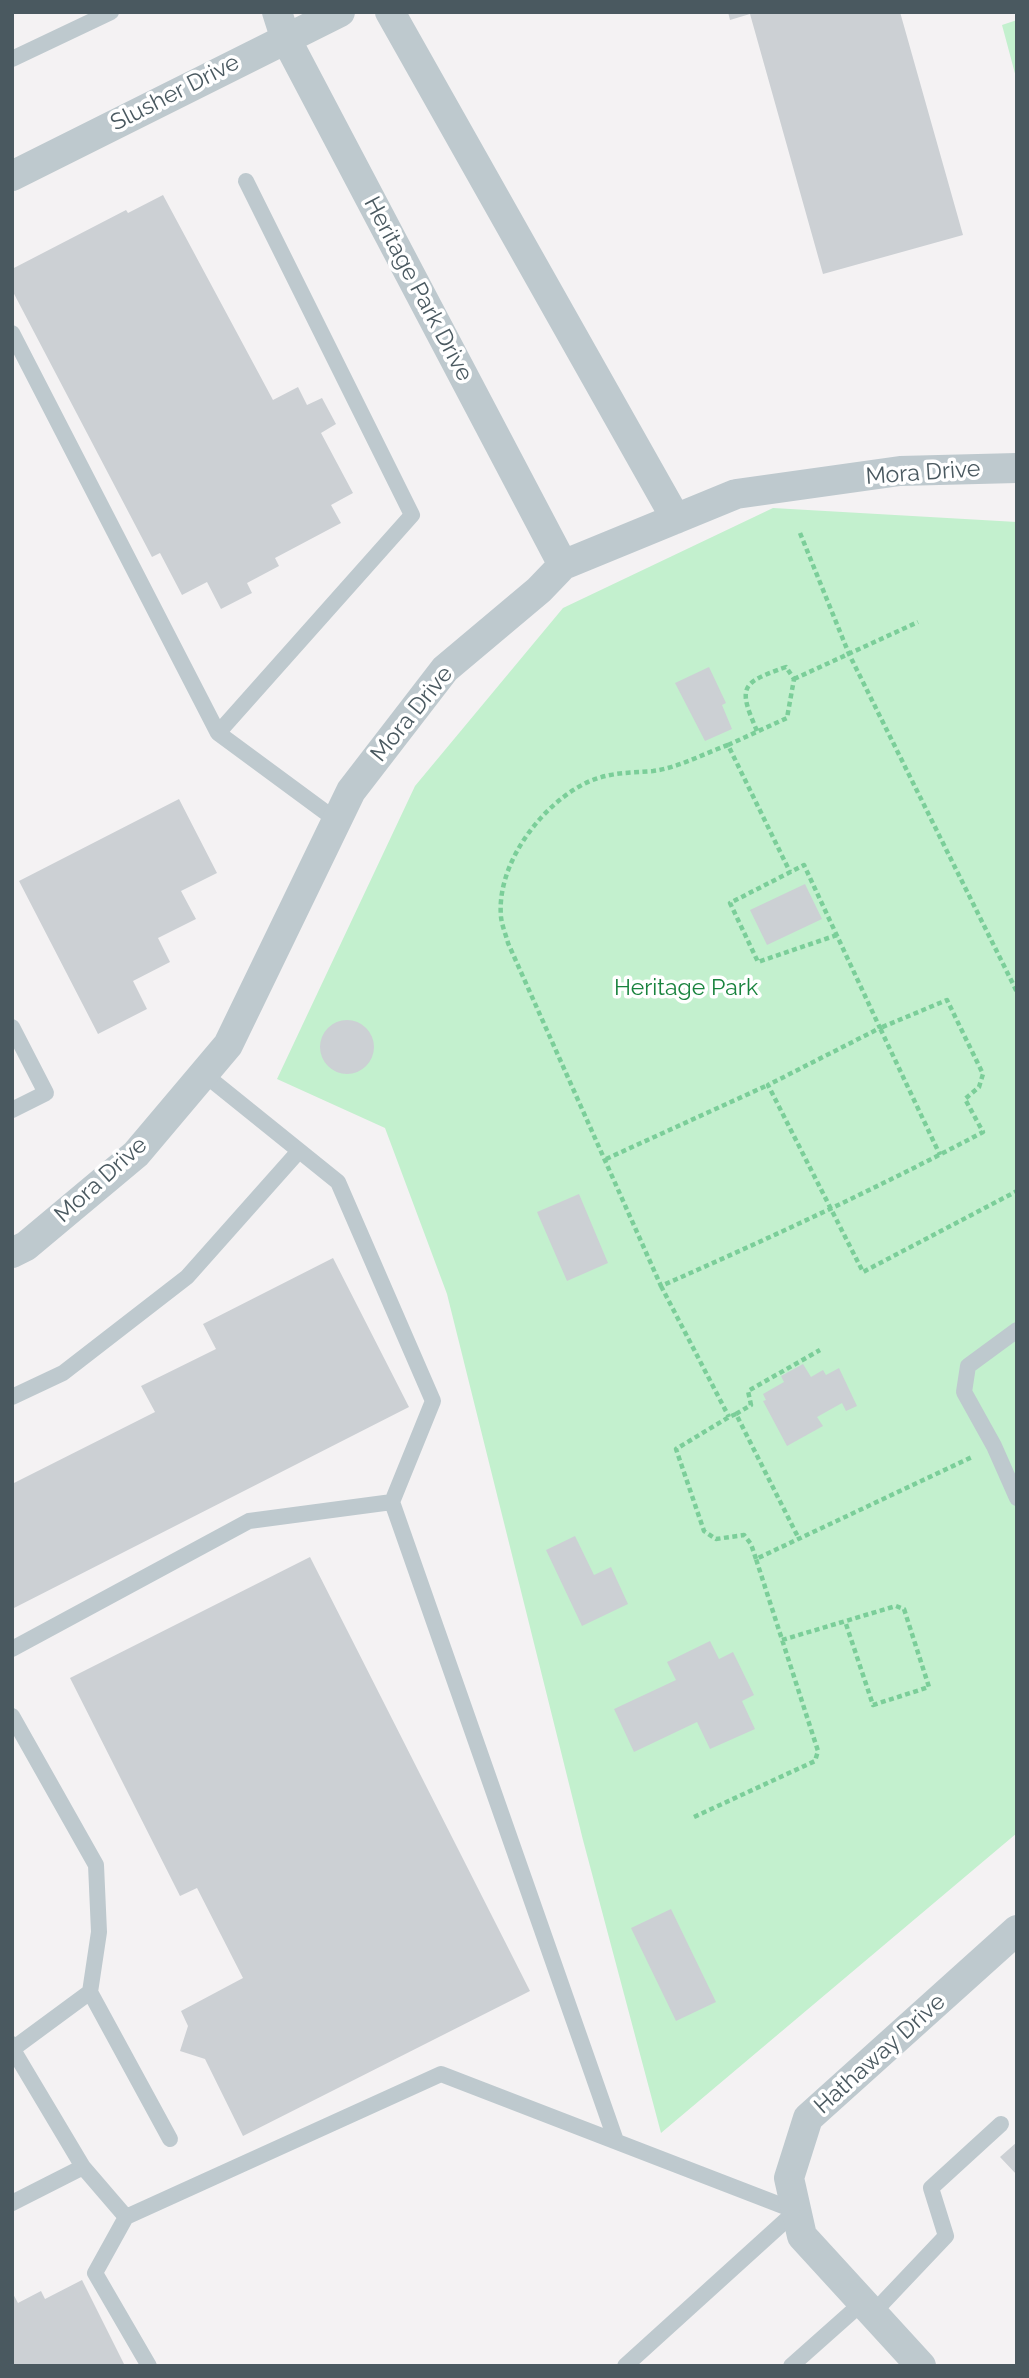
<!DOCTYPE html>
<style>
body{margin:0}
#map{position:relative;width:1029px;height:2378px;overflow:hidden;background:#f4f2f3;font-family:Raleway,sans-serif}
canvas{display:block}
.frame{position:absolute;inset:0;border:14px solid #4a5960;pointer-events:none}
</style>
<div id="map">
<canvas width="1029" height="2378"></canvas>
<div class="frame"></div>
</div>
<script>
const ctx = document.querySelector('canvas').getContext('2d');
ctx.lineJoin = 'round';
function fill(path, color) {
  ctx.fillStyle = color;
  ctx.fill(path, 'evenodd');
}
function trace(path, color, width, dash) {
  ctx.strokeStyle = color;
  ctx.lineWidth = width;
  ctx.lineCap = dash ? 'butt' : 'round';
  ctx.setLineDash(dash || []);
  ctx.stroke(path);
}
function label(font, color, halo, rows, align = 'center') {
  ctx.font = font + ' Raleway,sans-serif';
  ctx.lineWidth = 7;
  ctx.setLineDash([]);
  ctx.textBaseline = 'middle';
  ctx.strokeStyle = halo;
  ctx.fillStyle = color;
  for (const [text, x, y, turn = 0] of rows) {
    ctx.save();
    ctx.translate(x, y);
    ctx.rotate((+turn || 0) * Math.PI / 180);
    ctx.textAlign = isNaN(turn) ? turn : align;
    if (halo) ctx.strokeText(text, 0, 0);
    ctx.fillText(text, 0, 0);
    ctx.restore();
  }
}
fill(new Path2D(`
 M1017,20v61l-15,-56z
 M773,508l244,14v1311l-356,300 -78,-293 -136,-546 -62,-166 -108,-49 138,-293 148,-178z`), '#c3f0ce');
fill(new Path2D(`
 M728,12h172l63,223 -140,39 -73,-260 -20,6z
 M163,195l110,205 25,-13 9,18 15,-7 14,26 -15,9 32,60 -22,12 10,18 -66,35 4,8 -32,17 5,10 -31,16 -14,-27 -25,13 -22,-42 -8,4 -140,-267v-21l114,-59 2,3z
 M709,667l17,36 -4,2 10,24 -27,12 -30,-58z
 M179,799l38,74 -36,18 15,28 -38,19 12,24 -37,19 14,28 -49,25 -79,-153z
 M805,884l17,35 -55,26 -17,-35z
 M320 1047a27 27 0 1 1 54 0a27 27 0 1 1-54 0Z
 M579,1194l29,69 -41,18 -30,-69z
 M333,1258l76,149 -397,202v-125l143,-72 -14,-26 75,-37 -13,-25z
 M803,1364l8,13 12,-7 3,5 13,-7 18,38 -11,5 -4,-8 -25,14 6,9 -36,20 -24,-45 3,-1 -3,-6 21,-12 -3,-6z
 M575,1536l19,39 17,-8 17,37 -46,22 -36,-76z
 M310,1557l220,434 -287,145 -38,-77 -25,-8 8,-25 -7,-15 62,-33 -46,-90 -17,8 -110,-218z
 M710,1641l9,18 14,-7 21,43 -12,6 13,28 -45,20 -13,-27 -63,30 -20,-43 62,-29 -9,-18z
 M671,1909l45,93 -40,19 -45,-93z
 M1017,2142v33l-17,-18z
 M82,2280l43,86h-113v-74l6,11 23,-12 4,8z`), '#ccd0d4');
trace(new Path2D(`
 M800,533l49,121 168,338
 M794,679l124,-57
 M757,731c-19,-44 -17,-48 29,-64l8,12 -7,39 -59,27 62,127
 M728,745c-23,8 -50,23 -75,26 -23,2 -41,1 -63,10 -47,21 -94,82 -89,136 1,9 5,18 7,26l153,343c109,-48 217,-98 322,-154l-18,-33 14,-12 4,-13 -36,-74 -67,28 60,127
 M837,935l-79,27 -28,-59 74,-38 76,163 -112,57 95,187 154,-81
 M606,1159l162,-74
 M661,1286l68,131
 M736,1414l15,-9 -3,-14 72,-41
 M756,1559l-5,-15 -7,-9 -28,4 -12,-8 -28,-82 53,-32 7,-3 63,125
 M782,1640l114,-34 8,3 25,78 -56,18 -28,-84
 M694,1817l121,-56 3,-10 -62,-192 216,-102`), '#7bce99', 4.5, [5, 3.5]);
trace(new Path2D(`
 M12,59l99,-47
 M12,333l206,400 194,-218 -166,-334
 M218,733l118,87
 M12,1027l34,66 -34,17
 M204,1074l134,108 95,219 -41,101 224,639
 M1017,1330l-49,36 -4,26 30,54 23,52
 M12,1397l51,-24 124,-96 112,-126
 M12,1649l237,-128 143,-19
 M12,1716l84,149 3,67 -9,60 -76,56 -2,-4
 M90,1992l80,147
 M12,2048l71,119 -71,36
 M83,2167l43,50 -31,56 54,93
 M126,2217l315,-143 355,137 -171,155
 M873,2313l73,-77 -15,-48 70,-64
 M791,2366l72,-64`), '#bec9ce', 16);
trace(new Path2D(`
 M277,12l8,25 278,528
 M390,12l286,507
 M12,176l328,-164
 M12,1253l14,-7 110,-92 92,-109 123,-254 94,-122 94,-79 24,-25 173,-71 164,-23 117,-3
 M921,2366l-119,-130 -13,-58 19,-60 209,-188`), '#bec9ce', 30);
label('23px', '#4a5960', '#fff', [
 ["Slusher Drive",175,93,-27],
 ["Heritage Park Drive",418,289,62],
 ["Mora Drive",923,473,-4],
 ["Mora Drive",412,714,-51],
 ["Mora Drive",101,1180,-42],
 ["Hathaway Drive",880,2054,-42]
]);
label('23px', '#19833e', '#fff', [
 ["Heritage Park",686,988]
]);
</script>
